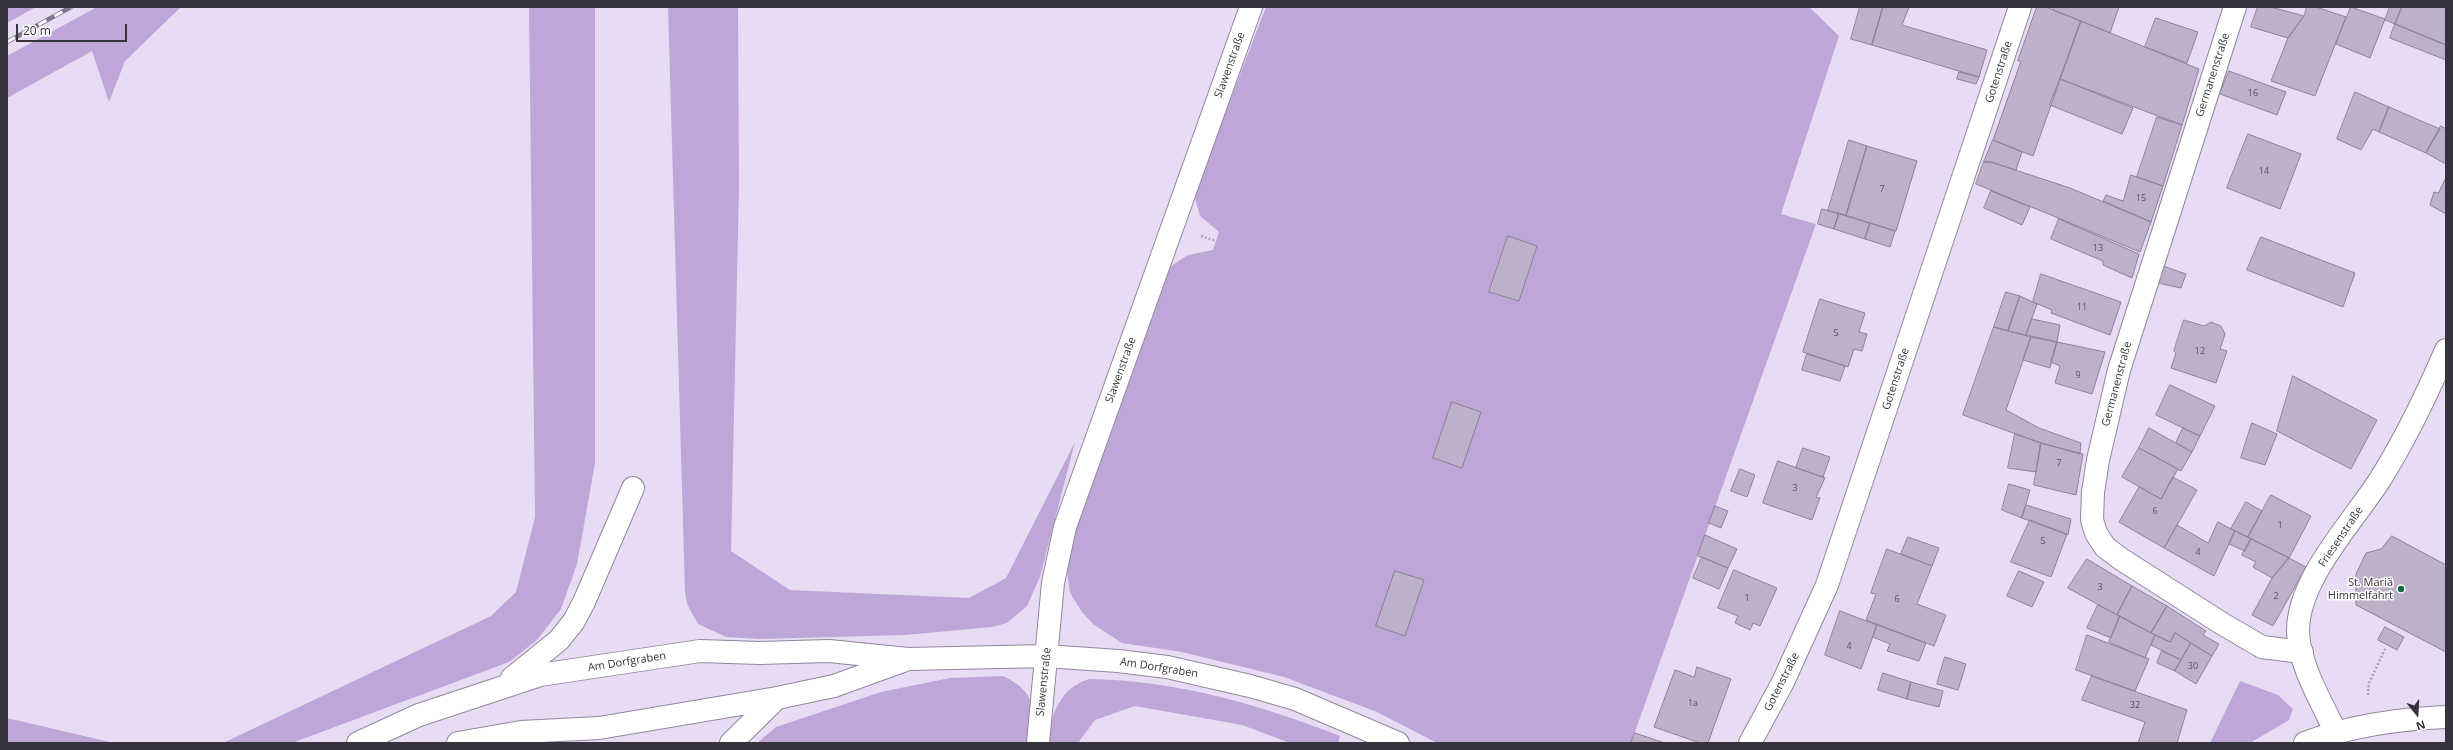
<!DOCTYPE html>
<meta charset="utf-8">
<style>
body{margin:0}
#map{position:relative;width:2453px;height:750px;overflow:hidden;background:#e7dcf4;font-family:"Open Sans",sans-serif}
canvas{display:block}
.frame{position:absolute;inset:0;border:8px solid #37333c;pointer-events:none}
.north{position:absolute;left:2397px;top:694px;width:40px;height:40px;-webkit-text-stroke:3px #fff;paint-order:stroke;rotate:162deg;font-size:11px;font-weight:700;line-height:16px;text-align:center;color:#37333c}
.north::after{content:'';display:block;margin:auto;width:14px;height:18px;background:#37333c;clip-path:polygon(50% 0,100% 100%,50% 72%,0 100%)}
.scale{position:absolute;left:16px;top:24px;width:111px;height:18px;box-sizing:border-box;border:2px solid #37333c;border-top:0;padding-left:5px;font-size:12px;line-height:14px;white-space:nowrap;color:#37333c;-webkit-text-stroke:3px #fff;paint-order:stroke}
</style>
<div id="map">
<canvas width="2453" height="750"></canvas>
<div class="frame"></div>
<div class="north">N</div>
<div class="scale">20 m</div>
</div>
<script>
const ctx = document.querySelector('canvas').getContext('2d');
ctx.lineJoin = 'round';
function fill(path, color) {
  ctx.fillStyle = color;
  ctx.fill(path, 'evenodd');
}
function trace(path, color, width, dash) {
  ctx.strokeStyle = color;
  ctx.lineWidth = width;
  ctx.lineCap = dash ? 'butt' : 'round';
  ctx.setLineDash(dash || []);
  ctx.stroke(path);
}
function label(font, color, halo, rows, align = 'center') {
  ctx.font = font + ' "Open Sans",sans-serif';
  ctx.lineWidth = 3;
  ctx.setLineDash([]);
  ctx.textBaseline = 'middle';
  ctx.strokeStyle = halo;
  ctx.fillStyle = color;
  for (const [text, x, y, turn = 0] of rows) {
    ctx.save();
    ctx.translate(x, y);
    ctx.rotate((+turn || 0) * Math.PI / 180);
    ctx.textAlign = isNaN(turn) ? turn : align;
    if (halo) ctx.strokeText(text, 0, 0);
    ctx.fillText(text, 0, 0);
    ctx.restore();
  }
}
fill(new Path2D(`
 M7,7h29l-29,16z
 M97,7h84l-56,54 -16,41 -17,-51 -85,47v-42z
 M529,7h66v456l-18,101 -16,45 -24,31 -28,22 -217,81h-69l268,-127 25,-24 19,-75z
 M668,7h70l1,179 -8,365 59,39 179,8 37,-20 69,-136 -35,135 -13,29 -20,17 -15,4 -87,8 -145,4 -34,-2 -28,-13 -11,-20 -2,-12z
 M1266,7h543l30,29 -58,178 35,10 -185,519h-194l-60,-31 -93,-35 -102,-25 -60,-9 -29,-19 -11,-12 -12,-19 -3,-22 3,-27 98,-276 20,-13 25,-5 6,-18 -19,-16 -6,-22z
 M1003,676c36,18 29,31 27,67h-273l19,-16 105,-35 69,-14z
 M1089,679c86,1 172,26 251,57l-2,7h-48l-48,-18 -107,-19 -40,14 -17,23h-30c3,-29 12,-55 41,-64z
 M2240,681l38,14 15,14 -4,11 -39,23h-40z
 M7,718l107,25h-107z`), '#bfa6d9');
const building = new Path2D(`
 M1860,7h23l-11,38 -21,-6z
 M1883,7h26l-7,18 85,25 -8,27 -107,-32z
 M2037,7h9l35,14 -48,135 -40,-16 28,-79h-3z
 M2054,7h65l-9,26 -57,-23z
 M2258,7h13l33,9 -16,22 -37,-11z
 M2307,7h9l30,10 -31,79 -44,-15 17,-43 16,-22z
 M2351,7l34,12 -15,39 -34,-14z
 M2390,7h12l-7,17 -10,-4z
 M2402,7h44v38l-51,-21z
 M2156,18l42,14 -11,31 -42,-16z
 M2081,21l118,48 -17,56 -122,-46z
 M2395,24l51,21v15l-56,-22z
 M2229,71l57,21 -9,23 -57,-21z
 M1959,72l20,5 -3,7 -19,-5z
 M2060,79l73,29 -11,26 -72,-29z
 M2355,92l34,15 -10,25 -6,-3 -12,21 -24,-11z
 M2389,107l51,22 -14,24 -47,-21z
 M2157,117l25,8 -19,61 -26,-9z
 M2441,126l5,3v35l-20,-11z
 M2248,134l53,20 -21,55 -53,-21z
 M1849,140l18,6 -21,70 -18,-5z
 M1993,140l29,12 -6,18 -25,-8h-7z
 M1867,146l50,15 -21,70 -50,-15z
 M1984,162h7l79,26 81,34 -11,30 -164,-68z
 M2131,175l32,11 -12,36 -48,-21 3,-6 17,6z
 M2446,178v36l-16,-9 4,-13 4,1z
 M1991,191l39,16 -8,18 -38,-17z
 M1822,209l17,4 -5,16 -16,-5z
 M1839,213l31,10 -5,16 -31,-10z
 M2059,219l80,35 -7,24 -29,-13v-4l-52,-22z
 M1870,223l25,8 -5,16 -25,-8z
 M1508,236l29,10 -18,55 -30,-9z
 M2261,237l94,36 -12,34 -96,-37z
 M2163,266l23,8 -5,14 -23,-5z
 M2041,274l80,28 -11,33 -59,-22 1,-3 -19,-8z
 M2006,292l14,4 -12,35 -14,-4z
 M2020,296l17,8 -11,31 -18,-4z
 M1820,299l45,14 -6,19 8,2 -5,17 -8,-2 -6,18 -45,-15z
 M2032,319l28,6 -3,17 -31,-7z
 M2184,320l20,6 7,-4 10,4 4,8 -5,15 7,2 -11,32 -45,-15 5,-15 -2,-2z
 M1994,327l37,10 -25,73 33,18 42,15 -1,11 -39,-11 -78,-28z
 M2031,337l26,5 -7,26 -27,-8z
 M2057,342l48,10 -13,42 -37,-11 5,-17 -9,-4z
 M1807,354l38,12 -5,15 -38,-11z
 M2293,376l84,44 -26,49 -74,-38z
 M2170,385l45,21 -15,30 -44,-21z
 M1452,402l29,10 -19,56 -29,-10z
 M2252,423l25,11 -12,31 -24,-7z
 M2149,428l43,24 -11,19 -42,-23z
 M2183,428l17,8 -8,16 -16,-9z
 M2015,434l26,9 -5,29 -28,-4z
 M2041,443l42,11 -7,41 -42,-10z
 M1803,448l27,9 -7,20 -27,-9z
 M2139,448l39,21 -17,30 -39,-22z
 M1778,461l47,17 -9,19 4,1 -8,22 -49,-17z
 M1740,469l15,6 -8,22 -16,-6z
 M2173,477l24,13 -33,58 -45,-26 20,-35 22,12z
 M2009,484l21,6 -8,28 -20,-8z
 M2271,495l40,21 -22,42 -41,-21z
 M2246,502l16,9 -14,26 -17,-8z
 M2026,505l45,14 -3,16 -46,-17z
 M1715,506l13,5 -7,17 -12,-5z
 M2030,520l37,14 -16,43 -40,-15z
 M2218,522l17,9 -21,45 -50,-28 13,-23 31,18z
 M2235,531l16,8 -6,12 -16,-7z
 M1705,535l32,14 -9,19 -30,-12z
 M2392,536l54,29v87l-90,-47v-31l10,-21 15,-4z
 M1908,537l31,11 -7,18 -31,-12z
 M2251,539l38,19 -17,20 -19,-11 3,-5 -14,-7z
 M1887,549l45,17 -15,38 29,11 -12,31 -68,-26 10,-26 -5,-1z
 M1702,557l26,11 -9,21 -26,-11z
 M2289,558l17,9 -33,59 -21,-11 20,-37z
 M2087,559l45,27 -15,29 -49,-27z
 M1734,570l43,18 -17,38 -7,-3 -3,7 -15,-7 3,-7 -20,-8z
 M1395,571l29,9 -19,56 -29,-10z
 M2019,571l25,11 -12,25 -25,-11z
 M2132,586l35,20 -16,27 -34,-18z
 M2098,605l22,11 -9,22 -24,-10z
 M2167,606l39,25 -3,4 16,9 -7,12 -37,-23 -5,9 -19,-9z
 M1840,611l37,14 -16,44 -36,-14z
 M2120,616l35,19 -10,23 -36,-16z
 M1877,625l49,18 -7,18 -32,-10 3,-7 -17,-7z
 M2385,627l19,10 -7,13 -19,-10z
 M2175,633l16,10 -10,17 -30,-15 4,-10 15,7z
 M2087,635l62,24 -14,32 -59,-21z
 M2191,643l21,13 -16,28 -21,-13z
 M2162,651l19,9 -6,11 -18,-8z
 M1945,657l21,7 -8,26 -21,-6z
 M1697,667l34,12 -23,64h-8l-46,-16 21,-57 19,7z
 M1883,673l28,9 -4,17 -29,-9z
 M2092,676l95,34 -10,33h-39l7,-21 -63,-22z
 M1911,682l32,9 -4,16 -32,-8z
 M1635,733l30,10h-34z`);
fill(building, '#bcb1c8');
trace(building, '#8d8298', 1);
const street = new Path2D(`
 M2235,7l-116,363 -21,90 -5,32 -1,28 4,13 9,14 16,12 100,64 41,24 40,5
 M2336,733c-14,-31 -37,-67 -38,-102 0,-53 56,-110 83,-153 25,-40 46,-84 65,-128
 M1038,743l15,-160 12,-56 186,-520
 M1750,743l33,-61 44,-97 193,-578
 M2305,743c46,-18 93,-24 141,-26`);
const secondary = new Path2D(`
 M512,678l47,-38 15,-19 10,-19 49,-114
 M358,743l61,-28 121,-40 160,-24 59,2 70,-2 79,8 138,-3 72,5 49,6 83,19 45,13 103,44
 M458,743l63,-11 78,-4 178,-30 57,-12 69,-25
 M731,743l46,-45`);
trace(street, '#91879d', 24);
trace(secondary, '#91879d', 24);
trace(new Path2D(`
 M1201,236l15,5
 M2368,695l1,-12 17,-36`), '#aca3b6', 2.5, [2, 2]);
trace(street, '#fff', 22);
trace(secondary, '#fff', 22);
const rail = new Path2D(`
 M7,42l64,-35`);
trace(rail, '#7c7685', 4.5);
trace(rail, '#fff', 3, [9]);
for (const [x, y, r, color] of [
 [2401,589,4,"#0e6d42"]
]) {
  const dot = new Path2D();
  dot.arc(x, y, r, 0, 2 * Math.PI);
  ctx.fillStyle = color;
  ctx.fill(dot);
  trace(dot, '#fff', 1.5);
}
label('9px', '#58525f', null, [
 ["16",2253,93],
 ["14",2264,171],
 ["7",1882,189],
 ["15",2141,198],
 ["13",2098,248],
 ["11",2082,307],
 ["5",1836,333],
 ["12",2200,351],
 ["9",2078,375],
 ["7",2059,463],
 ["3",1795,488],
 ["6",2155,511],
 ["1",2280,525],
 ["5",2043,541],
 ["4",2198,552],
 ["3",2100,587],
 ["2",2276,596],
 ["1",1747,598],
 ["6",1897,599],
 ["4",1849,646],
 ["30",2193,666],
 ["1a",1693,703],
 ["32",2135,705]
]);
label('11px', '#37333c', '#fff', [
 ["Slawenstraße",1230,65,-70],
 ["Gotenstraße",1999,72,-72],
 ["Germanenstraße",2213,75,-72],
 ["Slawenstraße",1121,370,-70],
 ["Gotenstraße",1896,379,-72],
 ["Germanenstraße",2117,384,-75],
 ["Friesenstraße",2341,537,-56],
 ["Am Dorfgraben",627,662,-9],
 ["Am Dorfgraben",1159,668,9],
 ["Slawenstraße",1044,682,-84],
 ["Gotenstraße",1782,682,-63]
]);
label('11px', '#37333c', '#fff', [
 ["St. Mariä",2393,583],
 ["Himmelfahrt",2393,596]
], 'right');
</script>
